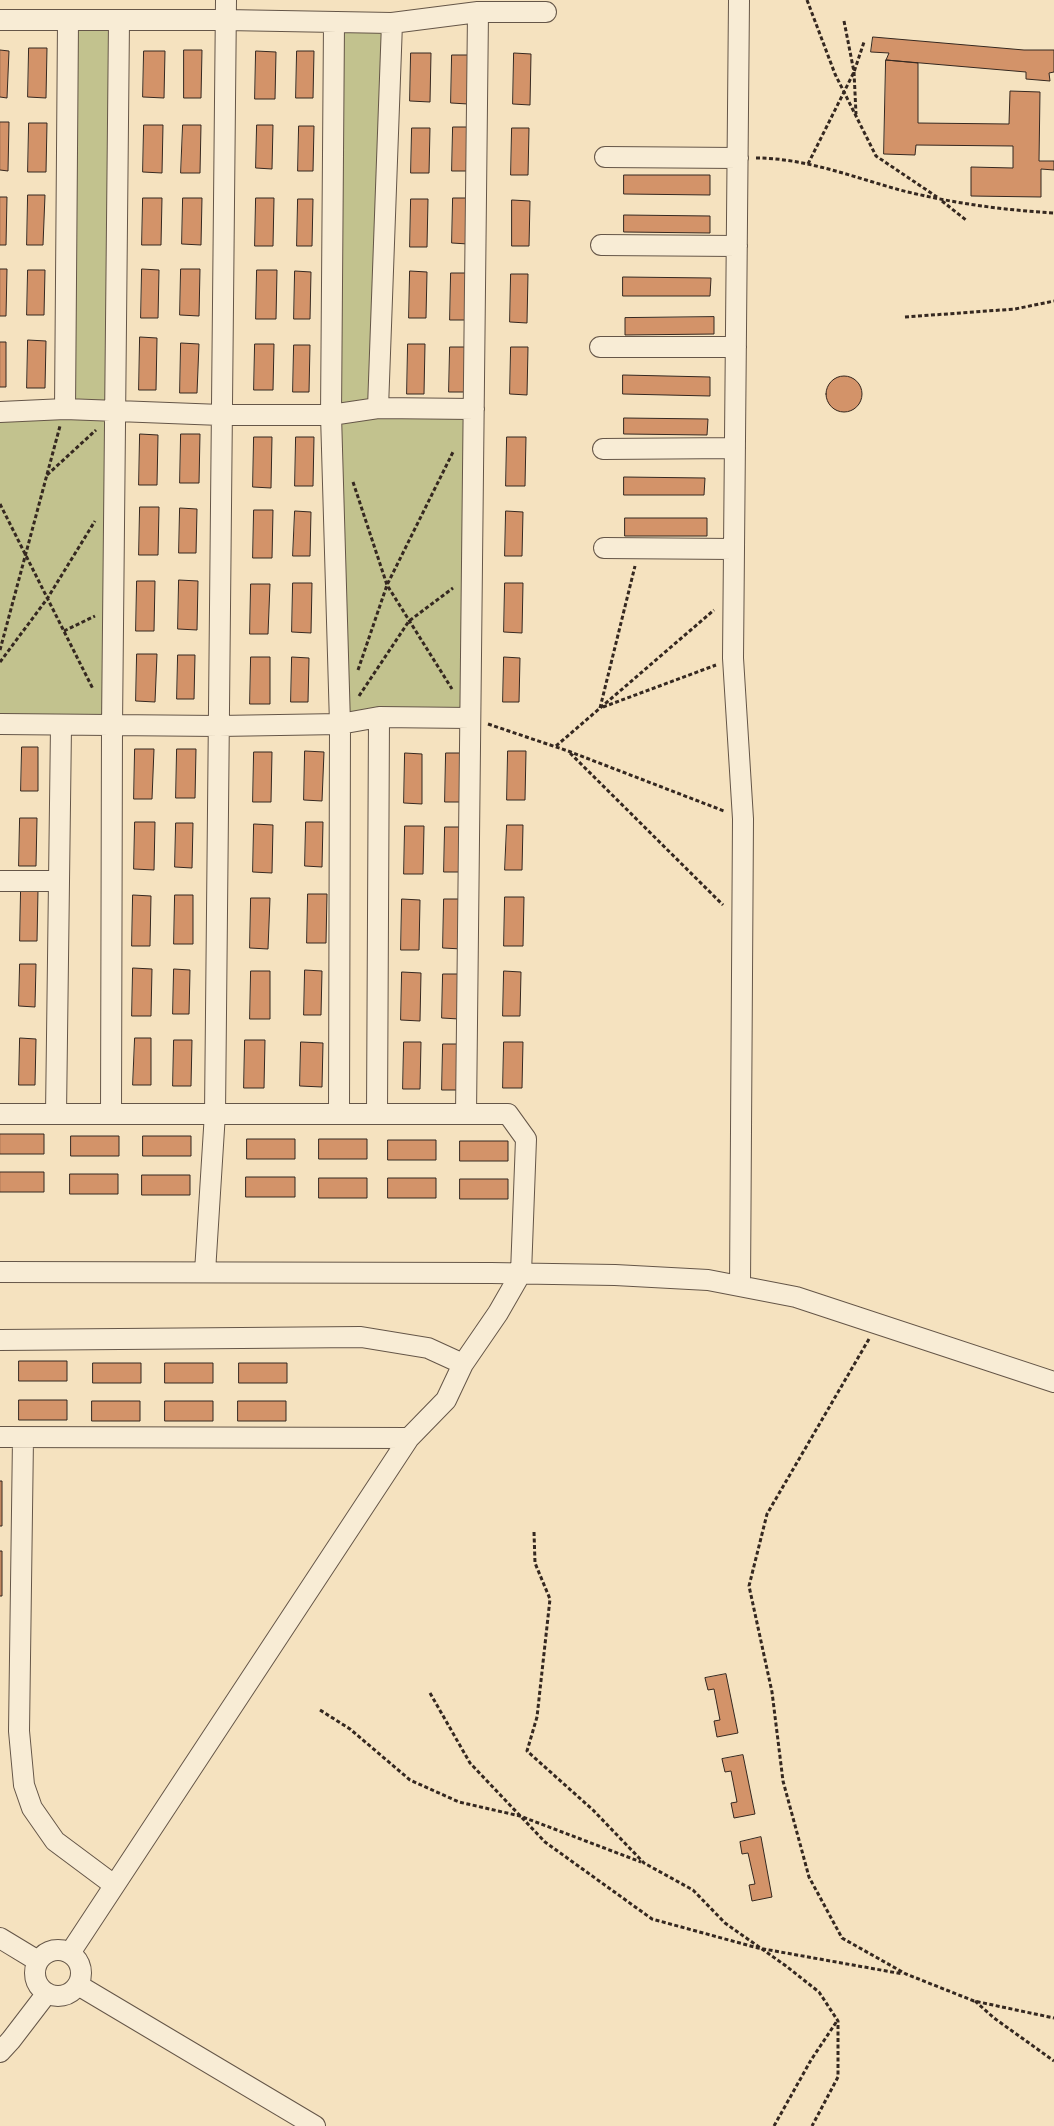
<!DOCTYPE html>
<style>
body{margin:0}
canvas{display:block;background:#f5e2bf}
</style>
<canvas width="1054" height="2126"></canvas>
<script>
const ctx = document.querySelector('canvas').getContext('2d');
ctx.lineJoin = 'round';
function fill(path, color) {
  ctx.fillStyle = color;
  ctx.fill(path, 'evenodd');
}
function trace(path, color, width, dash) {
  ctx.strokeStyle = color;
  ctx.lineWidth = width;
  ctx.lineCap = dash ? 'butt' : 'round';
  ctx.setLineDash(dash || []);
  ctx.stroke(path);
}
fill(new Path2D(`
 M68,21h51l-7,705 -112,-2v-311l65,-4z
 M334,23h58l-14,385 -43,6 134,5 1,299 -130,6 -9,-309z`), '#c2c28e');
const building = new Path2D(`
 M873,37l151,13h30v22l-5,1 1,8 -24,-2v-7l-140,-12 3,-7 -18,-1z
 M29,48h18l-1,50 -18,-1z
 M0,50l9,1 -2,47 -7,-1z
 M184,50h18l-1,48h-17z
 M144,51h21l-1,47 -21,-1z
 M256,51l20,1 -1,47h-20z
 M297,51h17l-1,47h-17z
 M411,53h20l-1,49 -20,-1z
 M514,53l17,1 -1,51 -17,-1z
 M452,55h17l-1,49 -17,-1z
 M886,60l32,3v60l91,1 1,-33 30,1 -1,69h15v9l-13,-1v28l-70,-1v-29l42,1v-22l-97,-1 -1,10 -31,-1z
 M0,122h9l-1,49 -8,-1z
 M29,123h18l-1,49h-18z
 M144,125h19l-1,48 -19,-1z
 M183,125h18l-1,48h-19z
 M257,125h16l-1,44 -16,-1z
 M299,126h15l-1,45h-15z
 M453,127h15l-1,44h-15z
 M412,128h18l-1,45h-18z
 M512,128h17l-1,47h-17z
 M624,175h86v20l-86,-1z
 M28,195h17l-2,50h-16z
 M0,197h7l-1,48h-6z
 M143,198h19l-1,47h-19z
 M183,198h19l-1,47 -19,-1z
 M256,198h18l-1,48h-18z
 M453,198h16l-1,46 -16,-1z
 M298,199h15l-1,47h-15z
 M411,199h17l-1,48h-17z
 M512,200l18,1 -1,45h-17z
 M624,215l86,1v17l-86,-1z
 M0,269h7l-1,47h-6z
 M142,269l17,1 -1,48h-17z
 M181,269h19l-1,47 -19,-1z
 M28,270h17l-1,45h-17z
 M257,270h20l-1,49h-20z
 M295,271l16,1 -1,47h-16z
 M410,271l17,1 -1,46h-17z
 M451,273h18l-1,47h-18z
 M511,274h17l-1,49 -17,-1z
 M623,277l88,1 -1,18h-87z
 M714,317v17l-89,1v-17z
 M140,337l17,1 -1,52h-17z
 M28,340l18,1 -1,47h-18z
 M0,342h6v45h-6z
 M181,343l18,1 -2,49h-17z
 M255,344h19l-1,46h-19z
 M408,344h17l-1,50h-17z
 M294,345h16l-1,47h-16z
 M450,347h15l-1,45h-15z
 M511,347h17l-1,48 -17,-1z
 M623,375l87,2v19l-87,-2z
 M826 394a18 18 0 1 1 36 0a18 18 0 1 1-36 0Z
 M624,418l84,1 -1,16 -83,-1z
 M140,434l18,1 -1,50h-18z
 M181,434h19l-1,49h-19z
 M254,437h18l-1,51 -18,-1z
 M296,437h18l-1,49h-18z
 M507,437h19l-1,49h-19z
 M624,477l81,1 -1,17h-80z
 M140,507h19l-1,48h-19z
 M180,508l17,1 -1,44h-17z
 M254,510h19l-1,48h-19z
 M295,511l16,1 -1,44h-17z
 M506,511l17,1 -1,44h-17z
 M625,518h82v18h-82z
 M179,580l19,1 -1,49 -19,-1z
 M137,581h18l-1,50h-18z
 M293,583h19l-1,50 -19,-1z
 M505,583h18l-1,50 -18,-1z
 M251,584h19l-2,50h-18z
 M137,654h20l-2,48 -19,-1z
 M178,655h17l-1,44h-17z
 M251,657h19v47h-20z
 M292,657l17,1 -1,44h-17z
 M504,657l16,1 -1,44h-16z
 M22,747h16v44h-17z
 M135,749h19l-2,50h-18z
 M177,749h19l-1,49h-19z
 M305,751l19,1 -2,49 -18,-1z
 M508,751h18l-1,49h-18z
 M254,752h18l-1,50h-18z
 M405,753l17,1v50l-18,-1z
 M446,753h19l-1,49h-19z
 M20,818h17l-1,48h-17z
 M135,822h20l-1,48 -20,-1z
 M306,822h17l-1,45 -17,-1z
 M176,823h17l-1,45 -17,-1z
 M254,824l19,1 -1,48 -19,-1z
 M507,825h16l-1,45h-17z
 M405,826h19l-1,48h-19z
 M445,827h17l-1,45h-17z
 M21,889l17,1 -1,51h-17z
 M308,894h19l-1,49h-19z
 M133,895l18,1 -1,50h-18z
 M175,895h18v49h-19z
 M505,897h19l-1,49h-19z
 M251,898h19l-2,51 -18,-1z
 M402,899l18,1 -1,50h-18z
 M444,899h19l-1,50 -19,-1z
 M20,964h16l-1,43 -16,-1z
 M133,968l19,1 -1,47h-19z
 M174,969l16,1 -1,44h-16z
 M305,970l17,1 -1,44h-17z
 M251,971h19v48h-20z
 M504,971l17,1 -1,44h-17z
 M402,972l19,1 -1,48 -19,-1z
 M443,974h17l-1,45 -17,-1z
 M20,1038l16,1 -1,46h-16z
 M135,1038h16v47h-18z
 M174,1040h18l-1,46h-18z
 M245,1040h20l-1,48h-20z
 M301,1042l22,1 -1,44 -22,-1z
 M404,1042h17l-1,47h-17z
 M504,1042h19l-1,46h-19z
 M443,1044h19l-2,46h-18z
 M0,1134h44v20h-44z
 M71,1136h48v20h-48z
 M143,1136h48v20h-48z
 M247,1139h48v20h-48z
 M319,1139h48v20h-48z
 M388,1140h48v20h-48z
 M460,1141h48v20h-48z
 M0,1172h44v20h-44z
 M70,1174h48v20h-48z
 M142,1175h48v20h-48z
 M246,1177h49v20h-49z
 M319,1178h48v20h-48z
 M388,1178h48v20h-48z
 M460,1179h48v20h-48z
 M19,1361h48v20h-48z
 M93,1363h48v20h-48z
 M165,1363h48v20h-48z
 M239,1363h48v20h-48z
 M19,1400h48v20h-48z
 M92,1401h48v20h-48z
 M165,1401h48v20h-48z
 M238,1401h48v20h-48z
 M0,1481h2v45h-2z
 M0,1551h2v45h-2z
 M726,1674l12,59 -21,4 -3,-16 6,-1 -6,-31 -6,1 -3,-12z
 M743,1755l12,59 -21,4 -3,-15 6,-1 -6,-31 -6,1 -3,-13z
 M761,1837l11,60 -20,4 -3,-16 6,-1 -7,-31 -6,1 -2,-12z`);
fill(building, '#d39369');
trace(building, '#352820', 1);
const minor = new Path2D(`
 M739,0l-6,658 10,161 -3,467
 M0,20h226l166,3 86,-11h68
 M334,23l-3,392 9,309 -1,389
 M605,157l133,1
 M601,245l136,1
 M600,347h136
 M378,408l14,-385
 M65,409l3,-388
 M0,412l65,-3 156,6h110l47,-7 96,1
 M603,449l132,-1
 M604,548l130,1
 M0,724l219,2 121,-2 39,-7 91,1
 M0,881h59
 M0,1114h508l18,25 -5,134 -23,40 -35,51 -17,36 -37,38 -339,515
 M56,1114l5,-388
 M111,1114l1,-388 7,-705
 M377,1114l2,-397
 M466,1114l12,-1102
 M0,1272l491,1 124,2 93,5 88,17 258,85
 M205,1272l10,-159 11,-1113
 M0,1340l361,-3 67,11 35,16
 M0,1437l409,1
 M23,1438l-4,293 5,54 8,23 23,33 59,44
 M0,1938l38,23
 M35 1973a23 23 0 1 1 46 0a23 23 0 1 1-46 0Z
 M78,1985l237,141
 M0,2052l11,-12 36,-47`);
trace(minor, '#655648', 22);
trace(new Path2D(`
 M807,0l28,74 41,82 61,41
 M844,21l10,51 2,42
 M756,158c49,0 97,19 144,32 51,13 102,20 154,23
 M808,164l46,-92 10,-30
 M942,201l24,19
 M905,317l110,-8 39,-8
 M47,475l49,-45
 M353,482l34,103 65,104
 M0,504l93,185
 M64,631l31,-15
 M0,650l60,-224
 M0,662l47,-63 48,-78
 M358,670l29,-85 67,-135
 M359,696l50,-75 44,-33
 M603,707l113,-42
 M600,708l35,-142
 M488,724l80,27 156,60
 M556,746l158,-136
 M570,753l153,152
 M869,1339l-102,175 -18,72 23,106 11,89 26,96 33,61 64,36 68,27 80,17
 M534,1532l1,31 15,36 -13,118 -10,34 66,59 51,53 49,27 32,33 61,43 33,26 19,29v56l-26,49
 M430,1693l40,70 75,79 107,77 106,29 145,26
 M320,1710l30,19 60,51 49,22 61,14 121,46
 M975,2001l19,17 60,43
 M774,2126l37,-66 26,-39`), '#352820', 3, [4, 2.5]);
trace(minor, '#f8ecd5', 20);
</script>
